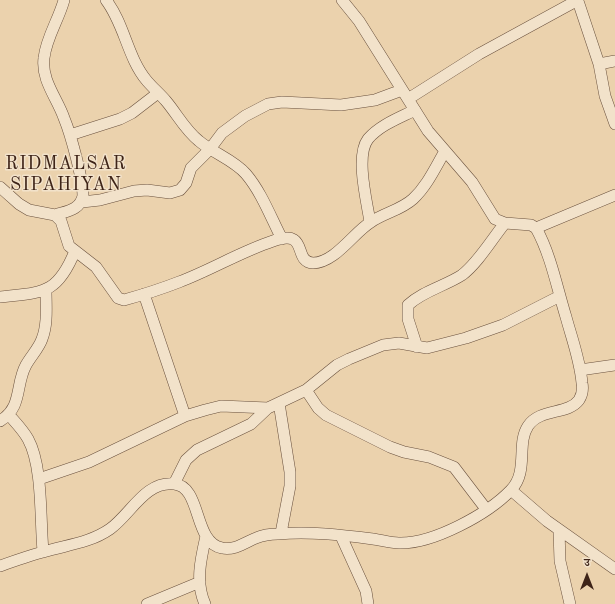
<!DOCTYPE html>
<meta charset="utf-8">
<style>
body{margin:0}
#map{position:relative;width:615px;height:604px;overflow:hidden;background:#ebd2ad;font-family:"Old Standard TT","Noto Serif Devanagari",serif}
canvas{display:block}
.north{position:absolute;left:567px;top:556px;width:40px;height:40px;-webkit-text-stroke:3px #f2e2ca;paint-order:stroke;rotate:0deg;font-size:11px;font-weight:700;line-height:16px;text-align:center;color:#3e2418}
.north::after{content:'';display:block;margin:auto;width:14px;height:18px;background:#3e2418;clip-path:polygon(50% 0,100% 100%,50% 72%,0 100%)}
</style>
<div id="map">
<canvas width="615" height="604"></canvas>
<div class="north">उ</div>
</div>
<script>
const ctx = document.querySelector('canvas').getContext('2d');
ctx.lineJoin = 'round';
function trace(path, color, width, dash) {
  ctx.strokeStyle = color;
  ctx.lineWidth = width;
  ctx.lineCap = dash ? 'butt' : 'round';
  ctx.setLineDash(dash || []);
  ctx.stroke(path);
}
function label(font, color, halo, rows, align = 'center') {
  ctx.font = font + ' "Old Standard TT",serif';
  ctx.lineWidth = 3;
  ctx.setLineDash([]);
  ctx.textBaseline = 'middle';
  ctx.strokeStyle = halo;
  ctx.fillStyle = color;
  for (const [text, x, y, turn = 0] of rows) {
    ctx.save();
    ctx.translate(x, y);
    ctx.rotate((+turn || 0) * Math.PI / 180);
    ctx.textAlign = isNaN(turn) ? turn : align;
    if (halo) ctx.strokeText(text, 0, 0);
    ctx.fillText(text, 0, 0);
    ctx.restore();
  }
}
const minor = new Path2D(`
 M106,0c19,25 21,57 41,81 6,7 13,13 19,20 11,13 19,29 33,40 14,12 35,19 47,33 16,19 25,44 36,65
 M578,1l21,63 6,32 10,28
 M599,64l16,-3
 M408,99l71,-45 99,-54
 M70,135l50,-16 12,-6 26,-20
 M0,187l19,17 10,6 26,5 6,6 8,25 27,21 22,31 6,2c18,-5 37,-11 55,-18 32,-12 61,-30 94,-41 37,-13 19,21 40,22 22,0 41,-31 58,-41 13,-9 30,-12 42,-23 14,-13 22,-31 32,-48
 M82,202l18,-2 34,-9 13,-1 23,3 10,-3 6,-7 5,-15 19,-19 12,-16 23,-17 23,-12 14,-2 59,3 34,-5 27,-10
 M55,215c12,-4 25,-5 28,-19 0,-17 -12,-61 -19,-78 -7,-20 -23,-38 -20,-60 2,-20 15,-39 20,-58
 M370,222c-3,-20 -15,-66 -2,-83 12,-14 31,-21 47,-29
 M536,228l79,-33
 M144,294l41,122
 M0,297c43,-5 57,-2 75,-46
 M417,347l-9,-28v-14c15,-14 37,-19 54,-30 16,-12 30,-36 43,-52
 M580,370l35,-5
 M306,390l12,18 8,7 64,32 14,5 25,5 25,10 32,42
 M279,403l11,69v14l-9,47
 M9,415c7,8 14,15 19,24 15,27 12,81 15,112
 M0,421c23,-14 15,-36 26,-56 5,-9 13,-17 16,-26 6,-15 4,-34 4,-49
 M39,479l50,-17 96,-46 20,-6 16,-4 47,2
 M174,484l12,-24 11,-10 54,-26 17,-16 38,-18 31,-25 12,-6 34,-14 16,-2 28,5 39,-10 37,-13 57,-29
 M511,490l36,31 68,48
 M559,531l1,30 10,43
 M341,536l25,55 2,13
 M0,566c14,-5 28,-10 43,-14 23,-7 47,-9 67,-23 21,-15 35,-48 64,-45 28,2 19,59 48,64 12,3 24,-6 34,-10 7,-3 15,-4 22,-4 31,-3 64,1 95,5 8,1 17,4 26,4 34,1 89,-29 112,-53 18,-19 5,-46 17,-64 12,-18 40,-11 51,-26 3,-5 4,-12 3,-17 -2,-23 -10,-44 -16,-66 -9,-29 -15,-62 -30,-89l-5,-3 -26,-2 -10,-4 -23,-37 -44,-51 -69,-110 -17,-21
 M147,604l53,-22
 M205,604c-10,-22 -4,-46 1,-68`);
trace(minor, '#69503d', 12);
trace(minor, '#f2e2ca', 11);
ctx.letterSpacing = '1px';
label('18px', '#3e2418', '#f2e2ca', [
 ["RIDMALSAR",66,164],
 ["SIPAHIYAN",66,185]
]);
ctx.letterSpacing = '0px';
</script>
